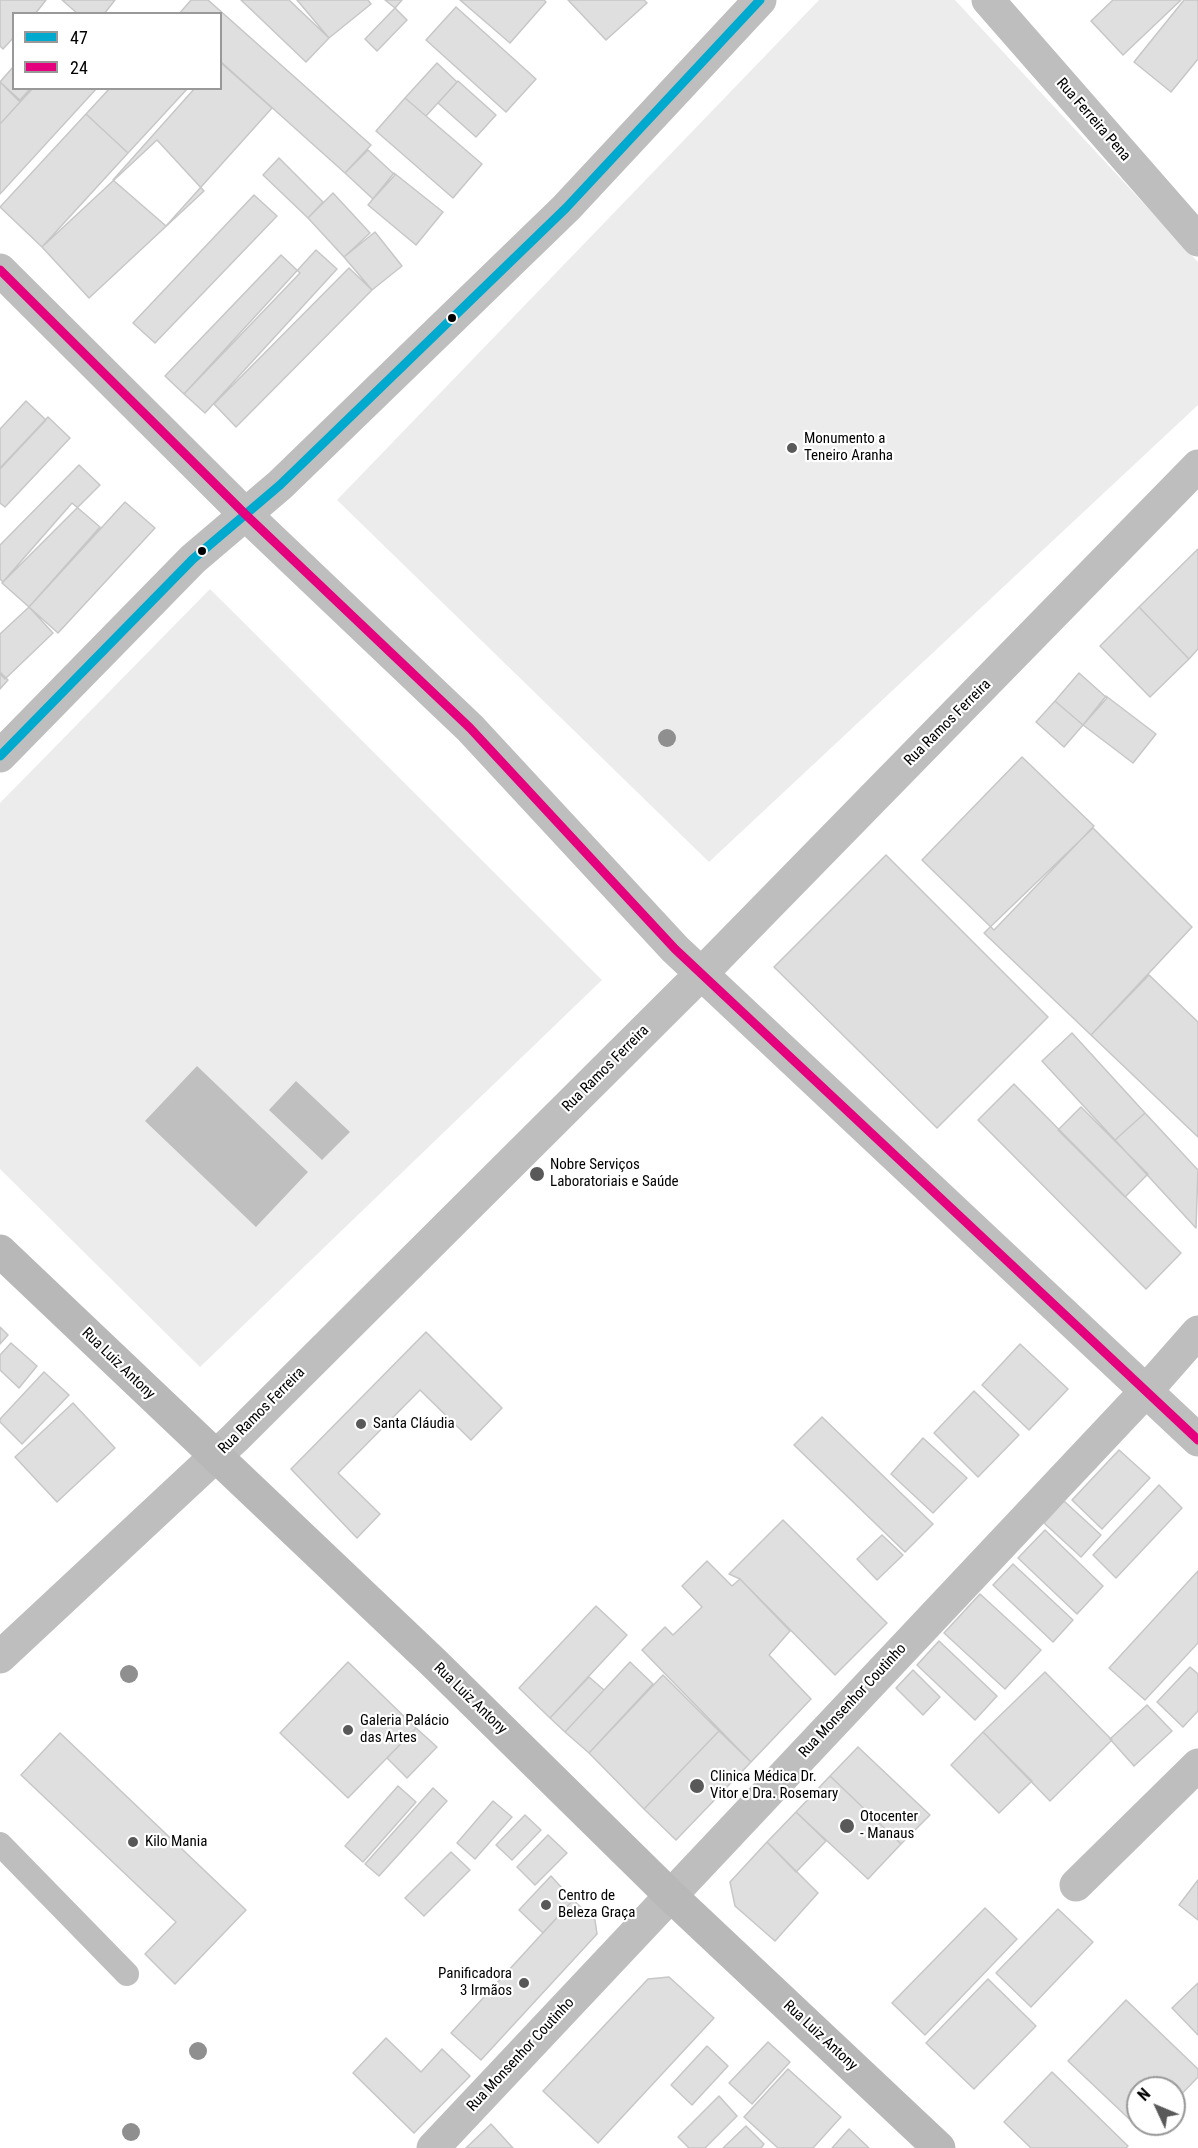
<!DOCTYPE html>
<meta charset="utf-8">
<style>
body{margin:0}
#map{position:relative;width:1198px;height:2148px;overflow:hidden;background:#fff;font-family:"Roboto Condensed",sans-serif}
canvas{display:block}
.legend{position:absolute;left:12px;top:12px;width:210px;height:78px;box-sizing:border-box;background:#fff;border:2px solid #999;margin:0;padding:8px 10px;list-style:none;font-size:18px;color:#000}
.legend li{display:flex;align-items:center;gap:12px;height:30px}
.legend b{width:30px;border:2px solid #999}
.north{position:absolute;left:1126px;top:2076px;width:60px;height:60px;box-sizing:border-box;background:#fff;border:2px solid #999;border-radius:50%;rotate:314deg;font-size:16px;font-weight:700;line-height:24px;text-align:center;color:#000}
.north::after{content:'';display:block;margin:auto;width:21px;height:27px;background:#595959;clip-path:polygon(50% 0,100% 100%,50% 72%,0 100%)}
</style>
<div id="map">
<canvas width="1198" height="2148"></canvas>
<ul class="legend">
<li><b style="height:8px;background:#00a9ce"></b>47</li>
<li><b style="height:8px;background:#e5007d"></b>24</li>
</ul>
<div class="north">N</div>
</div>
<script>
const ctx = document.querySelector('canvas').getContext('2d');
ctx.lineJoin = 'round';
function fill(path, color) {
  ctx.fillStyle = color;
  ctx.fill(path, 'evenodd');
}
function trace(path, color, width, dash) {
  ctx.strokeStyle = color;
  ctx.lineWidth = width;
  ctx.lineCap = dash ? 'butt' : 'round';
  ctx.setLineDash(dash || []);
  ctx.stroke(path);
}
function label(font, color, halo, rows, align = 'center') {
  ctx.font = font + ' "Roboto Condensed",sans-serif';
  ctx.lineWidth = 4.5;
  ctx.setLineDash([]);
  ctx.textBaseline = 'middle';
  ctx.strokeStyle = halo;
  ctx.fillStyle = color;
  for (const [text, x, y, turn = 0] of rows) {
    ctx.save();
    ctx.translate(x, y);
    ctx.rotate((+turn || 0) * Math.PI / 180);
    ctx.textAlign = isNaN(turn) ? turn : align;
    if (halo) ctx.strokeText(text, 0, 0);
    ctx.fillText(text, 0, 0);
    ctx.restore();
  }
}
fill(new Path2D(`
 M819,0h136l243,262v143l-489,457 -372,-362z
 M210,589l392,391 -402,387 -200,-198v-366z`), '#ececec');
fill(new Path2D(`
 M197,1066l111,106 -52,55 -111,-106z
 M296,1081l54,51 -28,28 -53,-50z`), '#bfbfbf');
const building = new Path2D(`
 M0,0h46l-11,14h-21v23l-11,12 -3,-3z
 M62,0h53l-11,14h-26z
 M191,0h17l163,145 -26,28 -125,-112v-47h-41z
 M241,0h48l40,38 -23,24z
 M297,0h71l3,4 -42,34z
 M385,0h17l-7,8z
 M460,0h84l2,2 -36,41z
 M568,0h76l3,3 -41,37z
 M1113,0h68l-58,55 -32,-34z
 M1184,0h14v59l-27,33 -37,-30z
 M456,7l80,72 -30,33 -80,-72z
 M395,8l12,12 -30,31 -12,-12z
 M220,62l52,46 -106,118 -53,-46 82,-92h25z
 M437,63l20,19 -31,34 -21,-18z
 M14,66v22h17l-12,13 -19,-19z
 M458,81l38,34 -20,22 -38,-34z
 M0,82l21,19 -21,23z
 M33,88h64l-97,106v-70z
 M110,88h78l-60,65 -42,-39z
 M405,98l77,66 -29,34 -77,-67z
 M86,114l42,39 -86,94 -42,-40z
 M157,140l47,51 -115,107 -47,-51z
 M368,150l27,25 -22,24 -28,-26z
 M279,158l44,44 -15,16 -45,-43z
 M394,173l49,39 -27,33 -48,-40z
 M333,193l37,40 -26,24 -36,-39z
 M254,195l23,21 -122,127 -22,-20z
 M375,232l27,34 -30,24 -28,-33z
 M316,250l21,19 -132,144 -21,-19z
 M281,255l19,18 -116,121 -19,-18z
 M349,268l23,22 -136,137 -22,-23z
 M26,401l20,19 -46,49v-40z
 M48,417l22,21 -65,69 -5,-4v-35z
 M79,465l21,20 -97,97 -3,-3v-34z
 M125,502l30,26 -97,105 -29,-26z
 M72,503l28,24 -71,80 -27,-24z
 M1198,549v100l-9,10 -50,-52z
 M29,607l24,26 -48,46 -5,-5v-40z
 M1139,607l50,52 -39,38 -50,-51z
 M0,672l8,8 -8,9z
 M1079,673l28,25 -24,27 -28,-24z
 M1106,696l50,38 -23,29 -50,-38z
 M1055,701l28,24 -19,22 -28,-25z
 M1022,757l72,69 -100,104 -72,-70z
 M1093,828l99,99 -101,108 -107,-102z
 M886,855l162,162 -111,111 -163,-161z
 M1149,975l49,47v115l-107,-102z
 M1072,1033l73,80 -30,27 -73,-79z
 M1014,1084l167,169 -35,36 -168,-169z
 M1081,1107l67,67 -23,23 -67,-67z
 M1145,1113l53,57 -2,58 -81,-88z
 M0,1327l8,8 -8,9z
 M426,1332l76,76 -31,32 -51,-50 -82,83 42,41 -23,24 -66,-69z
 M11,1343l26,23 -18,22 -19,-18v-15z
 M1020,1344l48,45 -39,41 -47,-45z
 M44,1372l25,23 -47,49 -22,-22v-3z
 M974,1391l45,44 -41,42 -44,-44z
 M73,1403l42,45 -58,54 -42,-45z
 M822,1417l111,107 -28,28 -111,-107z
 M923,1438l44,40 -34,35 -42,-39z
 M1119,1450l31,28 -48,51 -30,-29z
 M1159,1485l23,23 -66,70 -23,-23z
 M1064,1501l37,34 -20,22 -37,-34z
 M783,1520l104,103 -52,52 -95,-96 -11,-5z
 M1045,1530l58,56 -26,28 -59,-56z
 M882,1535l21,20 -26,25 -20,-21z
 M707,1561l25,25 8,-7 50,52 -21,24 42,44 -60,63 -109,-112 23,-23 8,8 29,-28 -20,-21z
 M1013,1564l60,56 -20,22 -60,-57z
 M1198,1571v72l-53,57 -36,-32z
 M980,1594l61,56 -36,39 -61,-56z
 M596,1606l31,29 -77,83 -31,-30z
 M939,1641l58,55 -22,24 -58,-55z
 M348,1662l68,66 -68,70 -68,-65z
 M630,1662l23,22 -64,69 -24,-21z
 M1190,1667l8,7v37l-15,16 -26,-25z
 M913,1670l27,27 -17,18 -27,-27z
 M1045,1672l67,68 -62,61 -67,-69z
 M663,1675l56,56 -75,78 -55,-56z
 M589,1677l15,13 -39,42 -15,-14z
 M1147,1705l25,26 -38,35 -24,-27z
 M416,1728l21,19 -30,31 -20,-20z
 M719,1731l32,31 -75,78 -32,-31z
 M983,1732l49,49 -33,32 -48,-48z
 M60,1733l186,177 -71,74 -30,-30 31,-32 -155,-147z
 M858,1747l72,68 -29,29 -71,-68z
 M830,1776l71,68 -33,35 -72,-67z
 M398,1786l18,16 -53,60 -18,-16z
 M433,1788l14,13 -68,75 -14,-12z
 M493,1801l19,16 -37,42 -18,-16z
 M796,1812l30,29 -30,31 -29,-30z
 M525,1815l16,15 -29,30 -16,-15z
 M548,1835l19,18 -32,32 -18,-18z
 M767,1842l51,51 -43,48 -40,-35 -5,-24z
 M451,1852l19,18 -46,46 -19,-18z
 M551,1876l22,24 -30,33 -24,-23z
 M1198,1880v40l-19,-15z
 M573,1900l22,20 2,14 -116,126 -30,-27z
 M985,1908l32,31 -92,96 -33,-32z
 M1058,1909l35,33 -62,65 -35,-34z
 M669,1977l45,41 -116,125 -55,-52 105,-112z
 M988,1979l48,47 -62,63 -48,-46z
 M1198,1983v52l-26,-27z
 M1126,2000l72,69v8l-24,25v-14h-36v36h15l-9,9 -76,-72z
 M386,2038l35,34 21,-23 28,27 -56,57 -61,-60z
 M768,2042l22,20 -38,42 -23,-21z
 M707,2046l21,20 -36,39 -21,-20z
 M788,2069l53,48 -28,31h-35l-34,-31z
 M1052,2072l76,74 -2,2h-95l-27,-26z
 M719,2096l18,20 -32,32h-16l-11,-11z
 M491,2124l22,24h-47z
 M746,2126l18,18 -3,4h-38z
 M849,2129l20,19h-37z`);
fill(building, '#dfdfdf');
trace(building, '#c7c7c7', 1.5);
trace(new Path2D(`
 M0,1844l127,130`), '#bebebe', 24);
trace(new Path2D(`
 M0,756l193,-197 87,-74 286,-277 194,-208
 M1076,1885l122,-120
 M433,2148l713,-757 52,-59`), '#bebebe', 33);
trace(new Path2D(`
 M988,0l210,240
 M0,270l245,244 225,214 205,221 523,491
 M0,1657l235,-219 467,-465 496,-507`), '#bebebe', 33);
trace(new Path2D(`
 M0,1251l434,412 236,232 269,253`), '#b8b8b8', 33);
trace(new Path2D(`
 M0,756l193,-197 87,-74 286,-277 194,-208`), '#00a9ce', 9);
trace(new Path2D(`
 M0,270l245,244 225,214 205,221 523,491`), '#e5007d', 9);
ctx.fillStyle = '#8f8f8f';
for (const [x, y] of [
 [667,738],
 [129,1674],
 [198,2051],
 [131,2132]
]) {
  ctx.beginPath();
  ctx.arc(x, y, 9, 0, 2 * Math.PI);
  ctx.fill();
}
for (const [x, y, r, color] of [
 [452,318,5,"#000"],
 [792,448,6,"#595959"],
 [202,551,5,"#000"],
 [537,1174,8,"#595959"],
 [361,1424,6,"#595959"],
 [348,1730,6,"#595959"],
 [697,1786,8,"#595959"],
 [847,1826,8,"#595959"],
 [133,1842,6,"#595959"],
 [546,1905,6,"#595959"],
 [524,1983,6,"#595959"]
]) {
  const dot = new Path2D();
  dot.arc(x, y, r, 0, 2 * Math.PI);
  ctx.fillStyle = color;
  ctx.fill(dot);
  trace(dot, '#fff', 2);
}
label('15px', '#000', '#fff', [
 ["Rua Ferreira Pena",1093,120,49],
 ["Rua Ramos Ferreira",948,723,-45],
 ["Rua Ramos Ferreira",606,1069,-45],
 ["Rua Luiz Antony",118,1364,44],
 ["Rua Ramos Ferreira",262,1411,-45],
 ["Rua Luiz Antony",470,1699,44],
 ["Rua Monsenhor Coutinho",853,1701,-47],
 ["Rua Luiz Antony",820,2036,43],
 ["Rua Monsenhor Coutinho",521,2055,-47]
]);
label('15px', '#000', '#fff', [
 ["Monumento a",804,439],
 ["Teneiro Aranha",804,456],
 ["Nobre Serviços",550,1165],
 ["Laboratoriais e Saúde",550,1182],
 ["Santa Cláudia",373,1424],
 ["Galeria Palácio",360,1721],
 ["das Artes",360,1738],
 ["Clinica Médica Dr.",710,1777],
 ["Vitor e Dra. Rosemary",710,1794],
 ["Otocenter",860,1817],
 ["- Manaus",860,1834],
 ["Kilo Mania",145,1842],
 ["Centro de",558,1896],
 ["Beleza Graça",558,1913],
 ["Panificadora",512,1974,"right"],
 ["3 Irmãos",512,1991,"right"]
], 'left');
</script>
